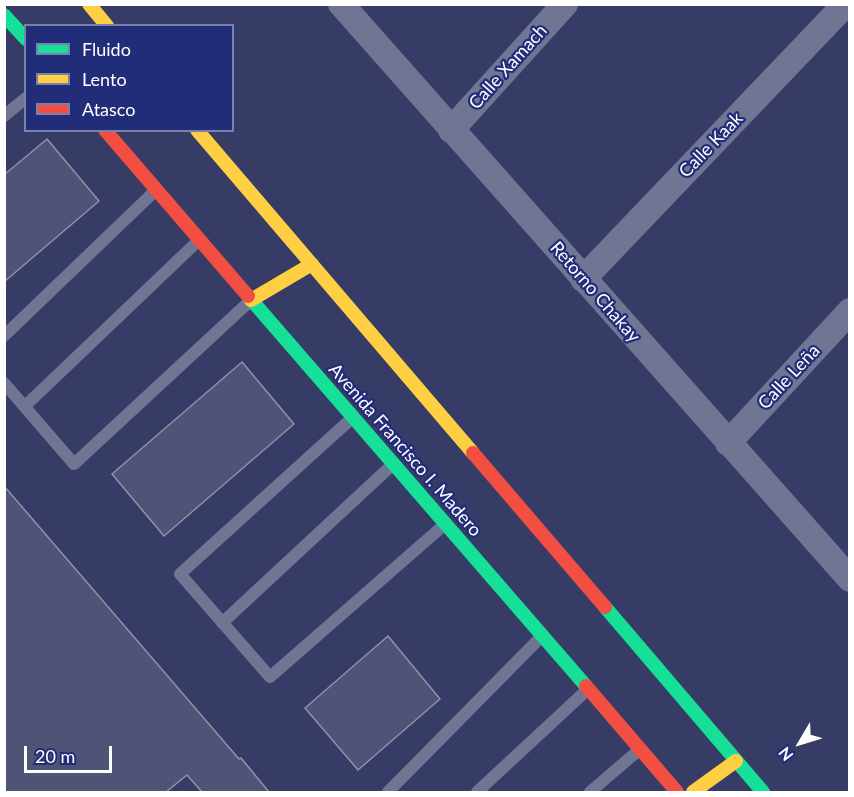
<!DOCTYPE html>
<meta charset="utf-8">
<style>
body{margin:0}
#map{position:relative;width:854px;height:797px;overflow:hidden;background:#363c65;font-family:Lato,sans-serif}
canvas{display:block}
.frame{position:absolute;inset:0;border:6px solid #fff;pointer-events:none}
.legend{position:absolute;left:24px;top:24px;width:210px;height:108px;box-sizing:border-box;background:#222d79;border:2px solid #7a81af;margin:0;padding:8px 10px;list-style:none;font-size:18px;color:#fff}
.legend li{display:flex;align-items:center;gap:12px;height:30px}
.legend b{width:30px;border:2px solid #7a81af}
.north{position:absolute;left:770px;top:713px;width:60px;height:60px;-webkit-text-stroke:4px #222d79;paint-order:stroke;rotate:232deg;font-size:16px;font-weight:700;line-height:24px;text-align:center;color:#fff}
.north::after{content:'';display:block;margin:auto;width:21px;height:27px;background:#fff;clip-path:polygon(50% 0,100% 100%,50% 72%,0 100%)}
.scale{position:absolute;left:24px;top:746px;width:88px;height:27px;box-sizing:border-box;border:3px solid #fff;border-top:0;padding-left:8px;font-size:18px;line-height:21px;white-space:nowrap;color:#fff;-webkit-text-stroke:4px #222d79;paint-order:stroke}
</style>
<div id="map">
<canvas width="854" height="797"></canvas>
<div class="frame"></div>
<ul class="legend">
<li><b style="height:8px;background:#16e098"></b>Fluido</li>
<li><b style="height:8px;background:#ffcf43"></b>Lento</li>
<li><b style="height:8px;background:#f24e42"></b>Atasco</li>
</ul>
<div class="north">N</div>
<div class="scale">20 m</div>
</div>
<script>
const ctx = document.querySelector('canvas').getContext('2d');
ctx.lineJoin = 'round';
function fill(path, color) {
  ctx.fillStyle = color;
  ctx.fill(path, 'evenodd');
}
function trace(path, color, width, dash) {
  ctx.strokeStyle = color;
  ctx.lineWidth = width;
  ctx.lineCap = dash ? 'butt' : 'round';
  ctx.setLineDash(dash || []);
  ctx.stroke(path);
}
function label(font, color, halo, rows, align = 'center') {
  ctx.font = font + ' Lato,sans-serif';
  ctx.lineWidth = 4.5;
  ctx.setLineDash([]);
  ctx.textBaseline = 'middle';
  ctx.strokeStyle = halo;
  ctx.fillStyle = color;
  for (const [text, x, y, turn = 0] of rows) {
    ctx.save();
    ctx.translate(x, y);
    ctx.rotate((+turn || 0) * Math.PI / 180);
    ctx.textAlign = isNaN(turn) ? turn : align;
    if (halo) ctx.strokeText(text, 0, 0);
    ctx.fillText(text, 0, 0);
    ctx.restore();
  }
}
const building = new Path2D(`
 M47,139l52,62 -95,81v-107z
 M242,362l52,62 -130,112 -52,-62z
 M4,486l235,273 2,-1 28,34h-67l-15,-17 -21,17h-162z
 M388,636l52,63 -82,71 -53,-62z`);
fill(building, '#4f5476');
trace(building, '#8e92ab', 1.5);
trace(new Path2D(`
 M4,116l22,-18
 M4,336l151,-145
 M4,383l70,81 176,-163
 M25,406l173,-165
 M351,419l-171,155 90,103 174,-152
 M222,623l170,-158
 M388,792l153,-155
 M477,792l110,-102
 M590,792l49,-42`), '#707594', 12);
trace(new Path2D(`
 M341,4l509,575
 M451,130l114,-126
 M583,279l256,-268
 M728,443l122,-132`), '#707594', 26);
trace(new Path2D(`
 M4,15l22,24
 M248,296l338,390
 M605,607l158,185`), '#16e098', 14);
trace(new Path2D(`
 M89,4l18,22
 M197,130l276,323
 M251,300l61,-36
 M693,792l43,-31`), '#ffcf43', 14);
trace(new Path2D(`
 M105,130l143,166
 M473,453l132,154
 M586,686l91,106`), '#f24e42', 14);
label('18px', '#fff', '#222d79', [
 ["Calle Xamach",508,67,-48],
 ["Calle Kaak",711,145,-46],
 ["Retorno Chakay",595,292,49],
 ["Calle Leña",789,377,-47],
 ["Avenida Francisco I. Madero",405,450,49]
]);
</script>
